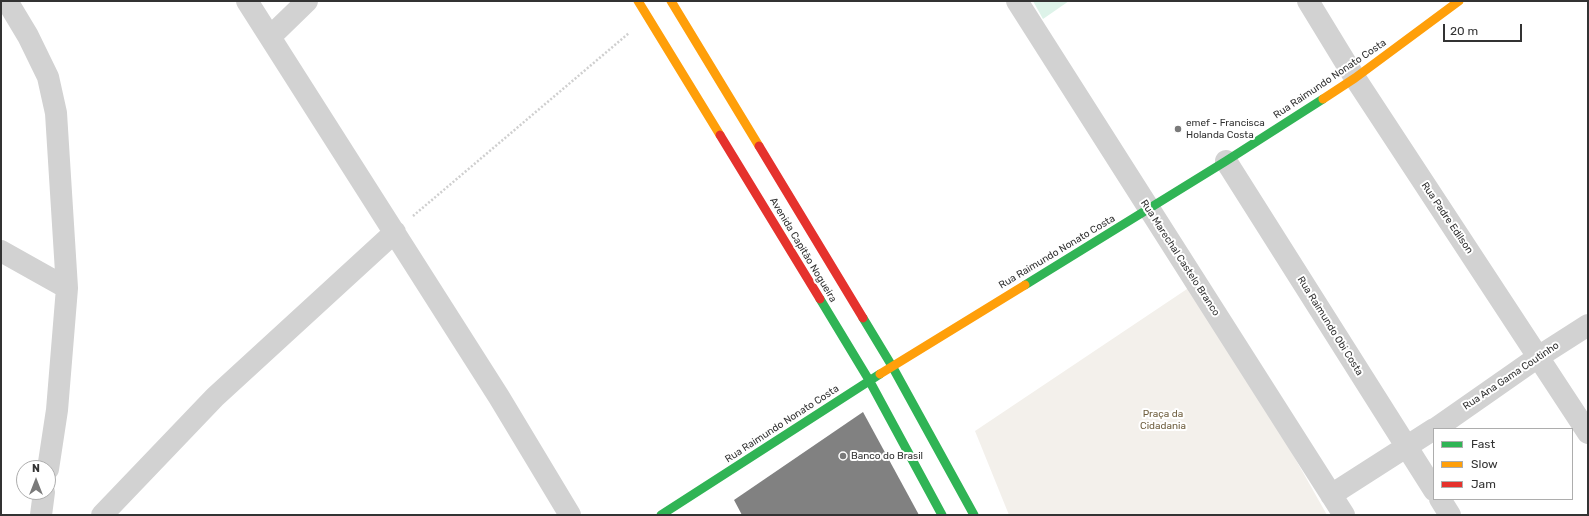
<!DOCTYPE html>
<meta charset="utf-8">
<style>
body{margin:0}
#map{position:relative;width:1589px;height:516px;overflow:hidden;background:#fff;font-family:Rubik,sans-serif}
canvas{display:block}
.frame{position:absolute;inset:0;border:2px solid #333;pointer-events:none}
.legend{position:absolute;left:1433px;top:428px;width:140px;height:72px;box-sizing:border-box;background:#fff;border:1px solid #adadad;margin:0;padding:5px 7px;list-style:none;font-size:12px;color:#333}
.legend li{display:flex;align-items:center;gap:8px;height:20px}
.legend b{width:20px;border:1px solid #adadad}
.north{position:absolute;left:16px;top:460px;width:40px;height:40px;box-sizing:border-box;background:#fff;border:1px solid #adadad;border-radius:50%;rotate:0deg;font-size:11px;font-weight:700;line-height:16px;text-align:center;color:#333}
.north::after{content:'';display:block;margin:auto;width:14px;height:18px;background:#7a7a7a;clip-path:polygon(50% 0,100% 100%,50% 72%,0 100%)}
.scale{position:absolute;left:1443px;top:24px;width:79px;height:18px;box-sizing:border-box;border:2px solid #333;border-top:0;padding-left:5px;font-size:12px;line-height:14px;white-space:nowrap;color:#333;-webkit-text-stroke:3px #fff;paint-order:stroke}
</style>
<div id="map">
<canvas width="1589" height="516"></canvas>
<div class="frame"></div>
<ul class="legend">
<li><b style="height:5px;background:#30b455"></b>Fast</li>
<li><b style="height:5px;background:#ff9f0a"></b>Slow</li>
<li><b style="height:5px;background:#e5322d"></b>Jam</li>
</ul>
<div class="north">N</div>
<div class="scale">20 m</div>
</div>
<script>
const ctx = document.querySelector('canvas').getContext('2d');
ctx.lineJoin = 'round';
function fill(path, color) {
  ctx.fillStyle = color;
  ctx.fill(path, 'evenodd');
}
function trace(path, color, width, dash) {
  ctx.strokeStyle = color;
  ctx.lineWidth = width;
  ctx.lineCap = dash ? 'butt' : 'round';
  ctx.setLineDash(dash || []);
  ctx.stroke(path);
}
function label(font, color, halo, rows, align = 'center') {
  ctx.font = font + ' Rubik,sans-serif';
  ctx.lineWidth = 4;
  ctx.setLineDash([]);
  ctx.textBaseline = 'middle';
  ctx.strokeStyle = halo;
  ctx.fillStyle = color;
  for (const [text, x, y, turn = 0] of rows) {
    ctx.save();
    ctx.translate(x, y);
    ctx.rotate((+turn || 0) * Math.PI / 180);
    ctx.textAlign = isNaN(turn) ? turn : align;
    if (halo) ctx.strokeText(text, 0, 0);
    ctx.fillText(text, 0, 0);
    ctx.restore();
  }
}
fill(new Path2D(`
 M1196,283l131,232h-318l-34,-84z`), '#f3f0eb');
fill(new Path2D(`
 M1033,1h36l-26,18z`), '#ddf3e9');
fill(new Path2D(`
 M863,412l56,103h-177l-8,-15z`), '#818181');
trace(new Path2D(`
 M413,216l216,-183`), '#cfcfcf', 2.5, [2, 2]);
trace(new Path2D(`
 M7,1l21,35 20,41 8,36 11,175 -10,122 -9,59
 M247,1l252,396 71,118
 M1017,1l327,514
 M1308,1l47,77 233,355
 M270,37l37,-36
 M1226,161l208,329
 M1,251l66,37
 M1435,429l103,-72 50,-32
 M1331,495l103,-66
 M1440,499l10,16
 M41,515l3,-23
 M102,515l113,-118 180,-165`), '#d2d2d2', 22);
trace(new Path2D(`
 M1025,285l201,-124 97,-62
 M820,299l49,81 73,135
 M863,318l29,48 82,149
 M661,515l219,-141`), '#30b455', 9);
trace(new Path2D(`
 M638,1l82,134
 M671,1l88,145
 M1323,99l32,-21 104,-77
 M880,374l145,-89`), '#ff9f0a', 9);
trace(new Path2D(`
 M720,135l100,164
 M759,146l104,172`), '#e5322d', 9);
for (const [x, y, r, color] of [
 [1178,129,4,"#7a7a7a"],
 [843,456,4,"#7a7a7a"]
]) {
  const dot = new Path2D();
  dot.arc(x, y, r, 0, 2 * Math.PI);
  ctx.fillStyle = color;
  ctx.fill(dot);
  trace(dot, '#fff', 1.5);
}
label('10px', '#333', '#fff', [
 ["Rua Raimundo Nonato Costa",1330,79,-34],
 ["Rua Padre Edilson",1447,218,56],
 ["Avenida Capitão Nogueira",803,250,59],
 ["Rua Raimundo Nonato Costa",1057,252,-31],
 ["Rua Marechal Castelo Branco",1180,258,57],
 ["Rua Raimundo Obi Costa",1330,326,58],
 ["Rua Ana Gama Coutinho",1511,376,-34],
 ["Rua Raimundo Nonato Costa",782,424,-33]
]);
label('10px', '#333', '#fff', [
 ["emef - Francisca",1186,123],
 ["Holanda Costa",1186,135],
 ["Banco do Brasil",851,456]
], 'left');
label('10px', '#6f5f3f', '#fff', [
 ["Praça da",1163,414],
 ["Cidadania",1163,426]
]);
</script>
